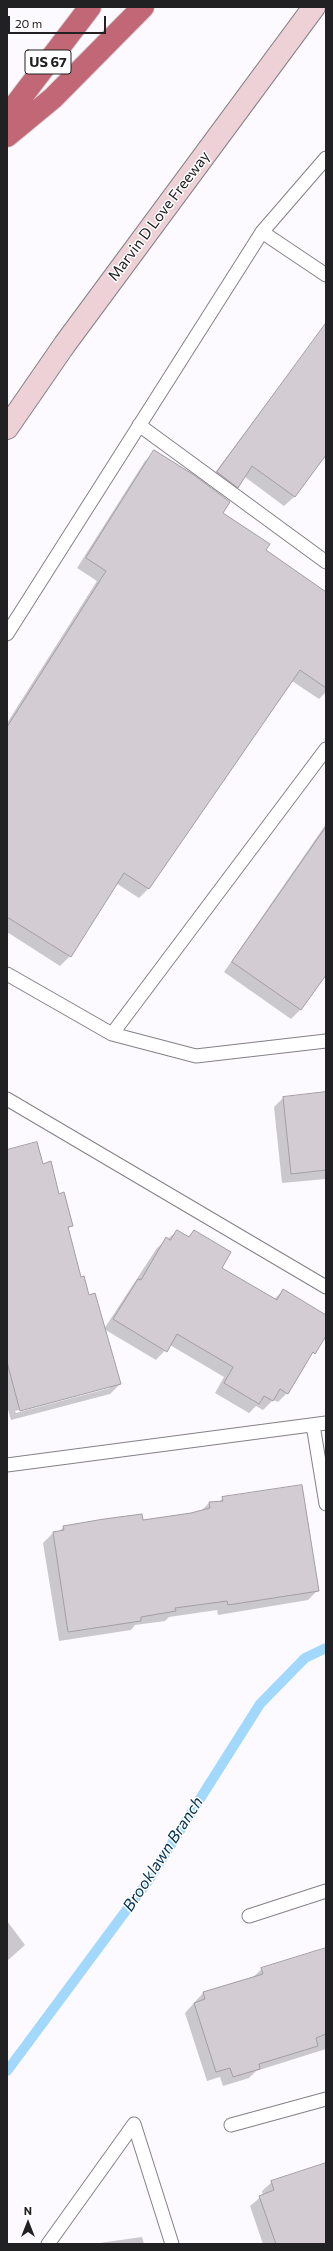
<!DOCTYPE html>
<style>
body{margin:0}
#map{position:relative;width:333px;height:2251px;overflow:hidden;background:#fdfaff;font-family:Commissioner,sans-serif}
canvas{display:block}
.frame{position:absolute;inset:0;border:8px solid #212022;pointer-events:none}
.north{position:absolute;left:8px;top:2203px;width:40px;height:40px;-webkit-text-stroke:3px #fff;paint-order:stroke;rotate:0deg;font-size:11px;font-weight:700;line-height:16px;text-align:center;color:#212022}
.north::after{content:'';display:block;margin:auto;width:14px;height:18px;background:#212022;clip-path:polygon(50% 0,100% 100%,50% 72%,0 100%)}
.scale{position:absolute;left:8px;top:16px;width:98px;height:18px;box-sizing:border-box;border:2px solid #212022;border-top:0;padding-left:5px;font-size:12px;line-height:14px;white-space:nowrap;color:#212022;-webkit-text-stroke:3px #fff;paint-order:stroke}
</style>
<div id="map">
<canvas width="333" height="2251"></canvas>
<div class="frame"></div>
<div class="north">N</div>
<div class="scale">20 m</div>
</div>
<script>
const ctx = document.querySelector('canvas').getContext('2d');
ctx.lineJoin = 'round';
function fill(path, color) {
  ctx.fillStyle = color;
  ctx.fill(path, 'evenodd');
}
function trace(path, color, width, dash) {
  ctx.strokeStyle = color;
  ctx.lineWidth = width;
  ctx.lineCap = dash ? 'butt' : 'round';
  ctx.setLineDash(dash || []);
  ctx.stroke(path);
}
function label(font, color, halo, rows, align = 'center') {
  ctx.font = font + ' Commissioner,sans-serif';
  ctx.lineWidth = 3;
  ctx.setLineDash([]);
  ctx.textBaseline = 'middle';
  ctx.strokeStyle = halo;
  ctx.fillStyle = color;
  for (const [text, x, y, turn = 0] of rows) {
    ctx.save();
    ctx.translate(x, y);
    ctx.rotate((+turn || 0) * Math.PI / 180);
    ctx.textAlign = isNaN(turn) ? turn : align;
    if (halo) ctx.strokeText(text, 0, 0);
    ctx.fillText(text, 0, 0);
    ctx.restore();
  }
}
fill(new Path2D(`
 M326,324v128l-32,45 -10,9 -39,-29 -17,20 -20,-15z
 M155,452l109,98 62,43v99l-7,7 -27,-18 -144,208 -9,9 -23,-15 -46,73 -10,10 -53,-34v-209l90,-142 -20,-13 68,-107z
 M326,824v149l-25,36 -10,10 -67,-47z
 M326,1092v87l-44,4 -8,-76 9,-9z
 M7,1151l36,14 15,30 14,30 -5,5 13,48 40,106 -10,10 -99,26 -4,-14zM110,1386v2l-94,25 -1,-2z
 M177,1231l11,6 6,-6 27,37 53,31 10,-9 42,34v5l-39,64 -9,9 -5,-2 -10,10 -7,-4 -7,7 -34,-20 9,-16 -54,-32 -14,15 -52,-31 53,-81z
 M223,1498l95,92 -10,10 -90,15 -1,-5 -48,7 -4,4 -30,4 -4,5 -72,11 -16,-98 10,-10 5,-1 6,-5 78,-5 59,-11 8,-8 10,-1z
 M7,1921l18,24 -18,16z
 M326,1949v100l-70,22 -7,7 -26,8 -3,-9 -13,4 -22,-68 18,-20 49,-15 10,-9z
 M326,2163v81h-63l-13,-38 13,-11 -1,-4 10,-9z
 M142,2237l2,7h-52z`), '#0003');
trace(new Path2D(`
 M7,2071l141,-190 112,-177 45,-46 21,-10`), '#a1d8fc', 10);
const building = new Path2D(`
 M326,323v132l-31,42 -43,-31 -14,22 -21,-16z
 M154,450l40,25 36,27 -7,11 47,31 -4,6 60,42v96l-26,-18 -151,219 -25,-16 -53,84 -64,-40v-190l99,-156 -20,-13z
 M326,827v148l-25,35 -69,-48z
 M326,1092v78l-35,4 -8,-77z
 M37,1142l6,22 8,-3 8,33 5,-2 9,34 -5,1 13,50 3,-1 5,19 6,-2 26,91 -101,27 -13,-49v-212z
 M177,1230l12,7 5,-7 37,22 -9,16 55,32 6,-11 43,26v21l-11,18 -2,-2 -25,42 -8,-5 -7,12 -9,-5 -5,8 -35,-21 9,-16 -56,-33 -10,18 -54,-33 25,-40 3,1 25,-43 4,3z
 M302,1485l17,106 -91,14 -1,-4 -52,7 1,3 -35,6v4l-73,11 -15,-100 11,-2 -1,-4 41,-7 38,-5 1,6 48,-7 19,-5 -1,-6 14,-1 -1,-4z
 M326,1948v86l-10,4 2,8 -59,18 1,5 -27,8 -3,-9 -14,4 -22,-69 11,-4 -2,-7 60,-18 -2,-6z
 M326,2163v81h-50l-17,-48 15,-6 -3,-9z`);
fill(building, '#d3ccd2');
trace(building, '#a49da3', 1);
const lane = new Path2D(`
 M262,232l64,43
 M139,425l187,137
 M7,634l255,-402 64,-74
 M7,974l105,60 84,22 130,-15
 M112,1034l214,-285
 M7,1099l319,188
 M313,1425l13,79
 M7,1465l319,-42
 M249,1916l77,-25
 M231,2125l95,-26
 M48,2244l86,-120 38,120`);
const secondary = new Path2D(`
 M7,428l58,-84 249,-337`);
const highway = new Path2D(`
 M7,116l83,-109
 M7,136l46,-38 90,-91`);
trace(lane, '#848087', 15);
trace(secondary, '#848087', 24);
trace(highway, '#d7d7d7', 24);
trace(lane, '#fff', 13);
trace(secondary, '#edd1d6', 22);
trace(highway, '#c26775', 22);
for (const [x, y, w] of [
 [48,62,46]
]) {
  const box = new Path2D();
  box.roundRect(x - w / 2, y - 12, w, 24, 3);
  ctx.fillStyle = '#fff';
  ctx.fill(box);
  trace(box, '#212022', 1);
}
label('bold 14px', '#212022', null, [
 ["US 67",48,62]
]);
label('15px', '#212022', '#fff', [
 ["Marvin D Love Freeway",159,216,-53]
]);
label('italic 16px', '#033149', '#fff', [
 ["Brooklawn Branch",163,1854,-57]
]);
</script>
